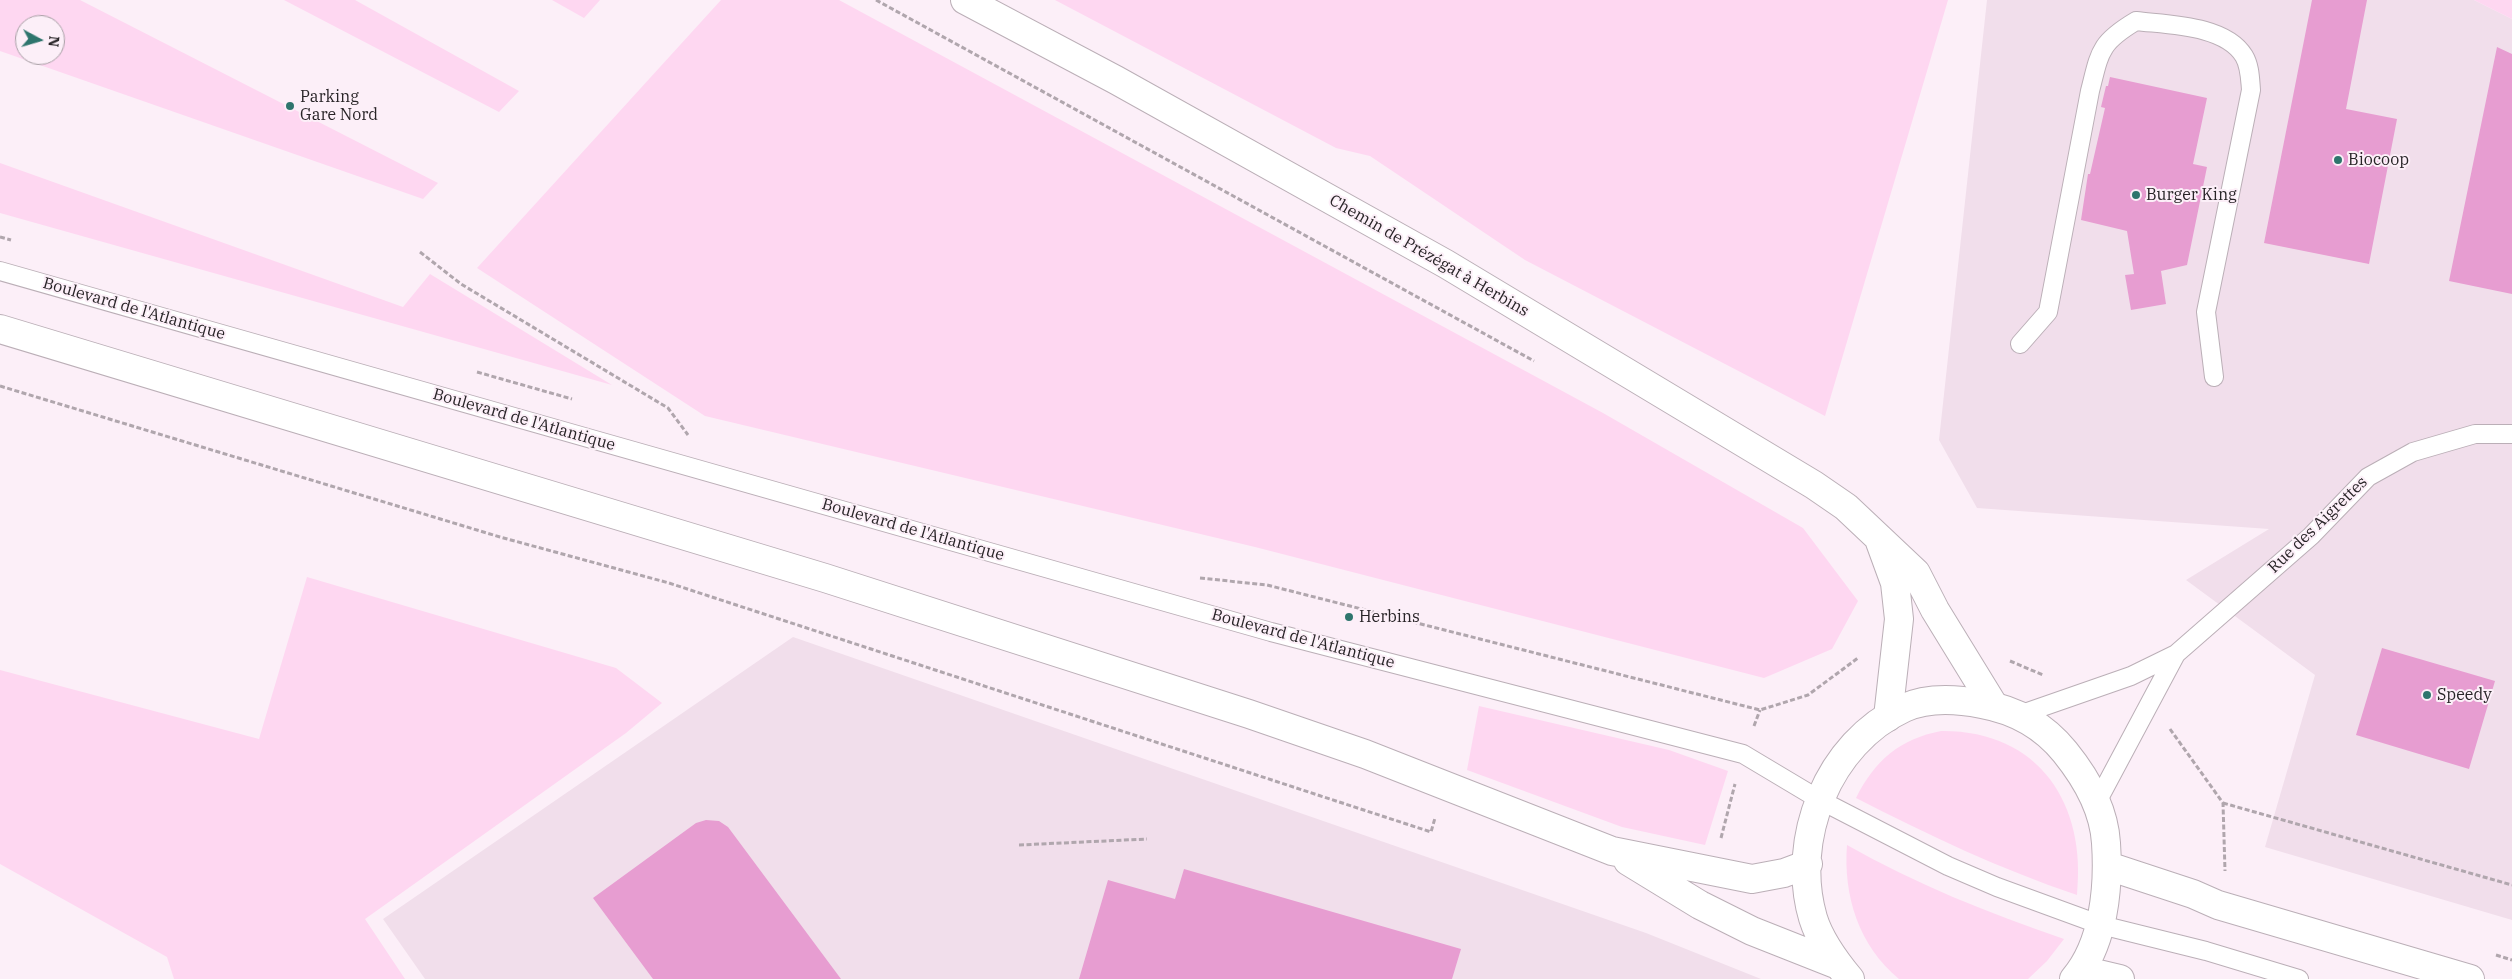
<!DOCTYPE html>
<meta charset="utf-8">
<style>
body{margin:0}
#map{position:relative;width:2512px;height:979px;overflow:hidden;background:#fceff8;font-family:"IBM Plex Serif",serif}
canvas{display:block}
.north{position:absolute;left:15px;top:15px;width:50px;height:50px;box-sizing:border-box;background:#fceff8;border:1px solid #a79ea4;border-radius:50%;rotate:96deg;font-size:14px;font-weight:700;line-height:20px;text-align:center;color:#282427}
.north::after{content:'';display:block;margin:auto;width:18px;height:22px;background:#2e756d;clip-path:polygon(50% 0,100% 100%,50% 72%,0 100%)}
</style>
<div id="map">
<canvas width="2512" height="979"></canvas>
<div class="north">N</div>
</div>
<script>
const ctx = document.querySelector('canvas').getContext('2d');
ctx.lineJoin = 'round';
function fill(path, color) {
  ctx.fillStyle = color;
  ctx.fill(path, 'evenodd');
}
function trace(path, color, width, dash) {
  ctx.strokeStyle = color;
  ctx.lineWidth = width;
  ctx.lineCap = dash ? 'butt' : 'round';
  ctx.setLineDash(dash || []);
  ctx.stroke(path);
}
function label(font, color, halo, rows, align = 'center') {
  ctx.font = font + ' "IBM Plex Serif",serif';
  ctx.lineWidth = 4;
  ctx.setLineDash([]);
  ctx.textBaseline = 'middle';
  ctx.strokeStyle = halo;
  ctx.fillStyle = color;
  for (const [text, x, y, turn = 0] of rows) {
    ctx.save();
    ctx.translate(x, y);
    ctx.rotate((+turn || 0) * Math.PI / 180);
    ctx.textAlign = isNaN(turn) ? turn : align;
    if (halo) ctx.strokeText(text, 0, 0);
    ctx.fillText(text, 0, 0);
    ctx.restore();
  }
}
fill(new Path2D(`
 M1987,0h487l38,19v901l-247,-73 50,-172 -129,-95 83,-51 -292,-21 -38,-68z
 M793,637l853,296 115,46h-1336l-42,-60z`), '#f1deeb');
fill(new Path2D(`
 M0,0h80l358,183 -15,16 -423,-148zM25,25h30v30h-30z
 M284,0h71l164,91 -20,21z
 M552,0h48l-16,18z
 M721,0h118l764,413 200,115 55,73 -26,48 -68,29 -509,-131 -550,-131 -228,-148z
 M1055,0h893l-123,416 -300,-156 -155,-104 -34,-8z
 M2474,0h38v19z
 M0,163l403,144 27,-33 182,111 -612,-172z
 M307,577l309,91 46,35 -36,30 -261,186 40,60h-231l-7,-22 -167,-93v-194l259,69z
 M1479,706l190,44 59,21 -23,74 -83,-18 -155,-57z
 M1941,731c98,-1 146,73 136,164 -77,-26 -149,-60 -221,-97 19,-38 44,-59 85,-67z
 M1847,845c69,39 141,68 217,94l-17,22 -19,18h-129c-40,-33 -56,-83 -52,-134z`), '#fed7f1');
fill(new Path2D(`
 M2312,0h55l-21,109 51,10 -28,145 -105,-21z
 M2497,47l15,7v240l-63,-13z
 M2110,77l97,21 -14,66 14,3 -20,98 -26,6 5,33 -35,6 -6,-35 9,-1 -7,-43 -46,-11 7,-46h2l15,-66 -4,-1 5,-21h2z
 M2382,648l113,33 -26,88 -113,-34z
 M706,820l13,1 9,6 113,152h-188l-60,-81 103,-75z
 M1184,869l277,80 -9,30h-373l29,-99 67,19z`), '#e79dd1');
const lane = new Path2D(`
 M0,271l1271,361 472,122 77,46 128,66 49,21 104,38 105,26 93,28
 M2020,344l28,-32 42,-221c10,-39 9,-48 46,-70 33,4 89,4 108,35 6,10 6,22 7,34l-45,222 8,65
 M2019,715l112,-39 45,-22 135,-118 57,-59 45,-25 62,-18h37
 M2097,802l79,-148`);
const street = new Path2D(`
 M965,0l151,80 330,184 368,221 32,22 70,66 19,37 59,96
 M1880,542l15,41 4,36 -11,98`);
const secondary = new Path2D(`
 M0,329l825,249 424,136 116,40 247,97 140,28 32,-6 24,-9
 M1628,861l72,44 52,26 86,34
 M2108,866l85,28 25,11 252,74
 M2082,970l38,9
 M1850,979c-15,-18 -30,-38 -37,-61 -23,-79 15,-175 91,-210 24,-11 53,-9 78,-4 33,6 62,22 83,48 21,26 39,56 41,91 3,44 -2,101 -32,136`);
trace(lane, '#bbafb7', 20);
trace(street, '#bbafb7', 30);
trace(secondary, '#bbafb7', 30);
trace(new Path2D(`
 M876,0l658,361
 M0,237l11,3
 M420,252l41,32 207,124 20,27
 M477,372l95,27
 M0,386l500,151 169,46 762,249 4,-14
 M1200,578l67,7 493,125 48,-15 50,-37
 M2010,661l33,14
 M1754,726l6,-16
 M2170,729l53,74 2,68
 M2223,803l289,82
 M1721,838l14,-54
 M1019,845l128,-6
 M2496,955l16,5`), '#b0a6ad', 3, [5, 2.5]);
trace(lane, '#fff', 18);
trace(street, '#fff', 28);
trace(secondary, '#fff', 28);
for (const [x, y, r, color] of [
 [290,106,5,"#2e756d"],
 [2338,160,5,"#2e756d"],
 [2136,195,5,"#2e756d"],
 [1349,617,5,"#2e756d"],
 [2427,695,5,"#2e756d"]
]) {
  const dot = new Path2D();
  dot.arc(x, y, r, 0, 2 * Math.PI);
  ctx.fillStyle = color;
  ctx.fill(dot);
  trace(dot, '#fceff8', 2);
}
label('16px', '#282427', '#fceff8', [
 ["Parking",300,97],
 ["Gare Nord",300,115],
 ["Biocoop",2348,160],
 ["Burger King",2146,195],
 ["Herbins",1359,617],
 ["Speedy",2437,695]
], 'left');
label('16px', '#282427', '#fceff8', [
 ["Chemin de Prézégat à Herbins",1429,256,30],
 ["Boulevard de l'Atlantique",134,309,16],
 ["Boulevard de l'Atlantique",524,420,16],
 ["Rue des Aigrettes",2318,525,-44],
 ["Boulevard de l'Atlantique",913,530,16],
 ["Boulevard de l'Atlantique",1303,639,15]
]);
</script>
